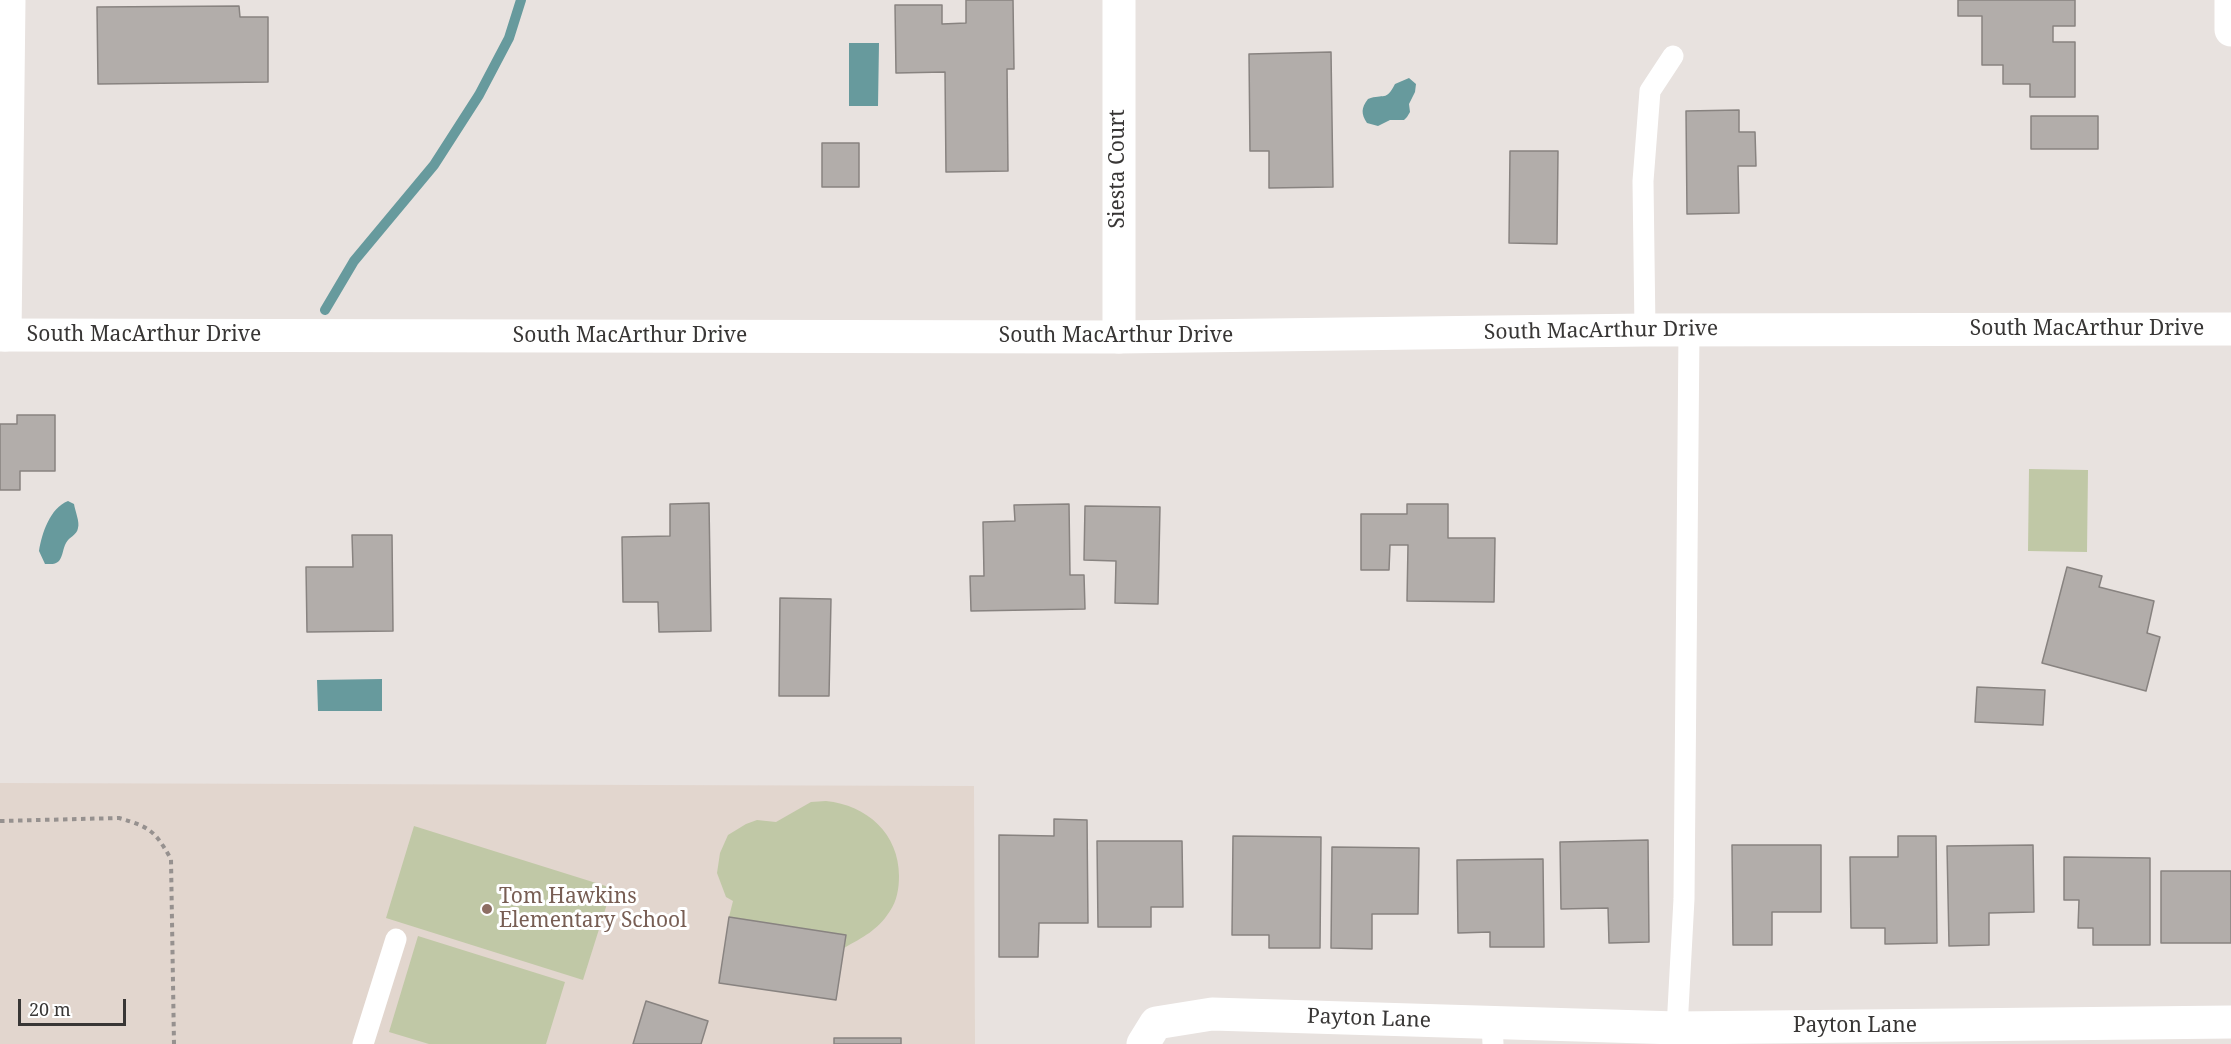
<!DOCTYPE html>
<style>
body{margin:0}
#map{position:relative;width:2231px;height:1044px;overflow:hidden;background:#e8e2df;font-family:"Noto Serif",serif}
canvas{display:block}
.scale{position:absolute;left:18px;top:999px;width:108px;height:27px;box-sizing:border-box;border:3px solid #383635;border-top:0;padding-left:8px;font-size:18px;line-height:21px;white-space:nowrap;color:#383635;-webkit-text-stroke:4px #fff;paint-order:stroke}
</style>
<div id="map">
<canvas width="2231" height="1044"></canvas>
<div class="scale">20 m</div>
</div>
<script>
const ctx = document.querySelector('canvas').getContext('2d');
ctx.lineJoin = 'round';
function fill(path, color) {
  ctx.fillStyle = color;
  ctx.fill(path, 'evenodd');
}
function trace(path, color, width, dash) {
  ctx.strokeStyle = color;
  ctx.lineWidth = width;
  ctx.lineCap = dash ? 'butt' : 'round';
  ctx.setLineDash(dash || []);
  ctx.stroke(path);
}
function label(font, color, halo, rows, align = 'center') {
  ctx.font = font + ' "Noto Serif",serif';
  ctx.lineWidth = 6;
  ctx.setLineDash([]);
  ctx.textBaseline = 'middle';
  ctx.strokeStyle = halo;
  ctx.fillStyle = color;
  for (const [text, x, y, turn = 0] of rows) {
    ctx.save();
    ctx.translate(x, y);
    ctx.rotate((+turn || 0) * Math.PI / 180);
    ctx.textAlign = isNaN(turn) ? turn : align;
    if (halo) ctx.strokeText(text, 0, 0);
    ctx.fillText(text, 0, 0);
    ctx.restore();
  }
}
fill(new Path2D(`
 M0,783l974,3 1,258h-975z`), '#e2d6ce');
fill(new Path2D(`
 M2029,469l59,1 -1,82 -59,-1z
 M826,801c41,4 73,33 73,75 0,12 -2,25 -9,35 -13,20 -27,26 -46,37l2,-13 -117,-18 4,-16 -7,-4 -9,-24 3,-20 8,-18 18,-11 11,-4 19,2 35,-20z
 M414,826l198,62 -29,92 -197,-62z
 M418,936l147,46 -19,62h-117l-40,-12z`), '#c0c8a6');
fill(new Path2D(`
 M849,43h30l-1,63h-29z
 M1409,78l7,6 -1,8 -6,12 1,8 -3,5 -3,3h-14l-12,6 -11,-3c-6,-9 -6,-15 1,-24 16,-6 18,3 27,-15z
 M68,501l6,3c1,7 6,18 4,24 -1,7 -9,9 -12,15 -3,5 -3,13 -7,18 -4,4 -8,3 -14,3l-6,-13c3,-18 11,-43 29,-50z
 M382,679v32h-64l-1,-31z`), '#679a9d');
trace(new Path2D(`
 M325,310l29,-49 80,-96 45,-70 30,-57 12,-38`), '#679a9d', 10);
const building = new Path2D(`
 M966,0h47l1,69h-7l1,102 -62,1 -1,-100 -49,1 -1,-68h47v19l24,-1z
 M1958,0h117v26h-22v16h22v55h-45v-13h-27v-19h-21v-49h-24z
 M239,6l1,11h28v65l-170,2 -1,-77z
 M1331,52l2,135 -64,1v-37h-19l-1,-97z
 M1739,110v22h16l1,34h-18l1,47 -52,1 -1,-103z
 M2031,116h67v33h-67z
 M822,143h37v44h-37z
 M1510,151h48l-1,93 -48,-1z
 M17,415h38v56h-35v19h-20v-66h17z
 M709,503l2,128 -52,1 -1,-30h-35l-1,-65 48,-1v-32z
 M1069,504l1,71h14l1,34 -114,2 -1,-35h14l-1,-54 32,-1 -1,-16z
 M1407,504h41v34h47l-1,64 -87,-1 1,-56h-18l-1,25h-28v-56h46z
 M1085,506l75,1 -2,97 -43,-1 1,-42 -32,-1z
 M352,535h40l1,96 -86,1 -1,-65h47z
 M2067,567l35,9 -3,11 55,14 -7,32 13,4 -14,54 -104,-28z
 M780,598l51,1 -2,97h-50z
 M1977,687l68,3 -2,35 -68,-3z
 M1054,819l33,1 1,103h-49l-1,34h-39v-122l55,1z
 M1233,836l88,1 -1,111h-51v-13h-37z
 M1898,836h38l1,107 -52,1v-16h-34l-1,-71h48z
 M1648,840l1,102 -40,1 -1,-35 -47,1 -1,-67z
 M1097,841h85l1,66h-32v20h-53z
 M1732,845h89v67h-49v33h-39z
 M2033,845l1,67 -45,1v32l-40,1 -2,-100z
 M1332,847l87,1 -1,66h-46v35l-41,-1z
 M2064,857l86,1v87h-57v-17h-15l1,-28h-15z
 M1543,859l1,88h-54v-15l-32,1 -1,-73z
 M2161,871h70v72h-70z
 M729,917l117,18 -10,65 -117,-17z
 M646,1001l62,20 -7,23h-68z
 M834,1038h67v6h-67z`);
fill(building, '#b2adaa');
trace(building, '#888380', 1.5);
trace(new Path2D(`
 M0,821l119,-3c31,9 36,13 52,41l3,185`), '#96918f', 4, [4.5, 4.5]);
trace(new Path2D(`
 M1645,330l-2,-149 7,-90 23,-35
 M1492,1023l1,21
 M1677,1028l7,-129 5,-569
 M363,1044l33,-105`), '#fff', 21);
trace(new Path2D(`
 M2231,0v30
 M5,335l4,-335
 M1119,337v-337
 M1143,1044l13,-21 56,-9 465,14 554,-6`), '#fff', 33);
trace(new Path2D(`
 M0,335l1119,2 526,-7 586,-1`), '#fff', 33);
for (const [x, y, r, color] of [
 [487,909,6,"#8d6e63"]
]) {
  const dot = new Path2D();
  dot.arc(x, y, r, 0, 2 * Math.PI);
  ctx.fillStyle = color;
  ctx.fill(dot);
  trace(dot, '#fff', 2);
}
label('21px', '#383635', '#fff', [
 ["Siesta Court",1118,169,-90],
 ["South MacArthur Drive",2087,329],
 ["South MacArthur Drive",1601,331,-1],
 ["South MacArthur Drive",144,335],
 ["South MacArthur Drive",630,336],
 ["South MacArthur Drive",1116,336],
 ["Payton Lane",1369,1019,2],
 ["Payton Lane",1855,1026]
]);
label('21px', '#785e54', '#fff', [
 ["Tom Hawkins",499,897],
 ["Elementary School",499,921]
], 'left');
</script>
